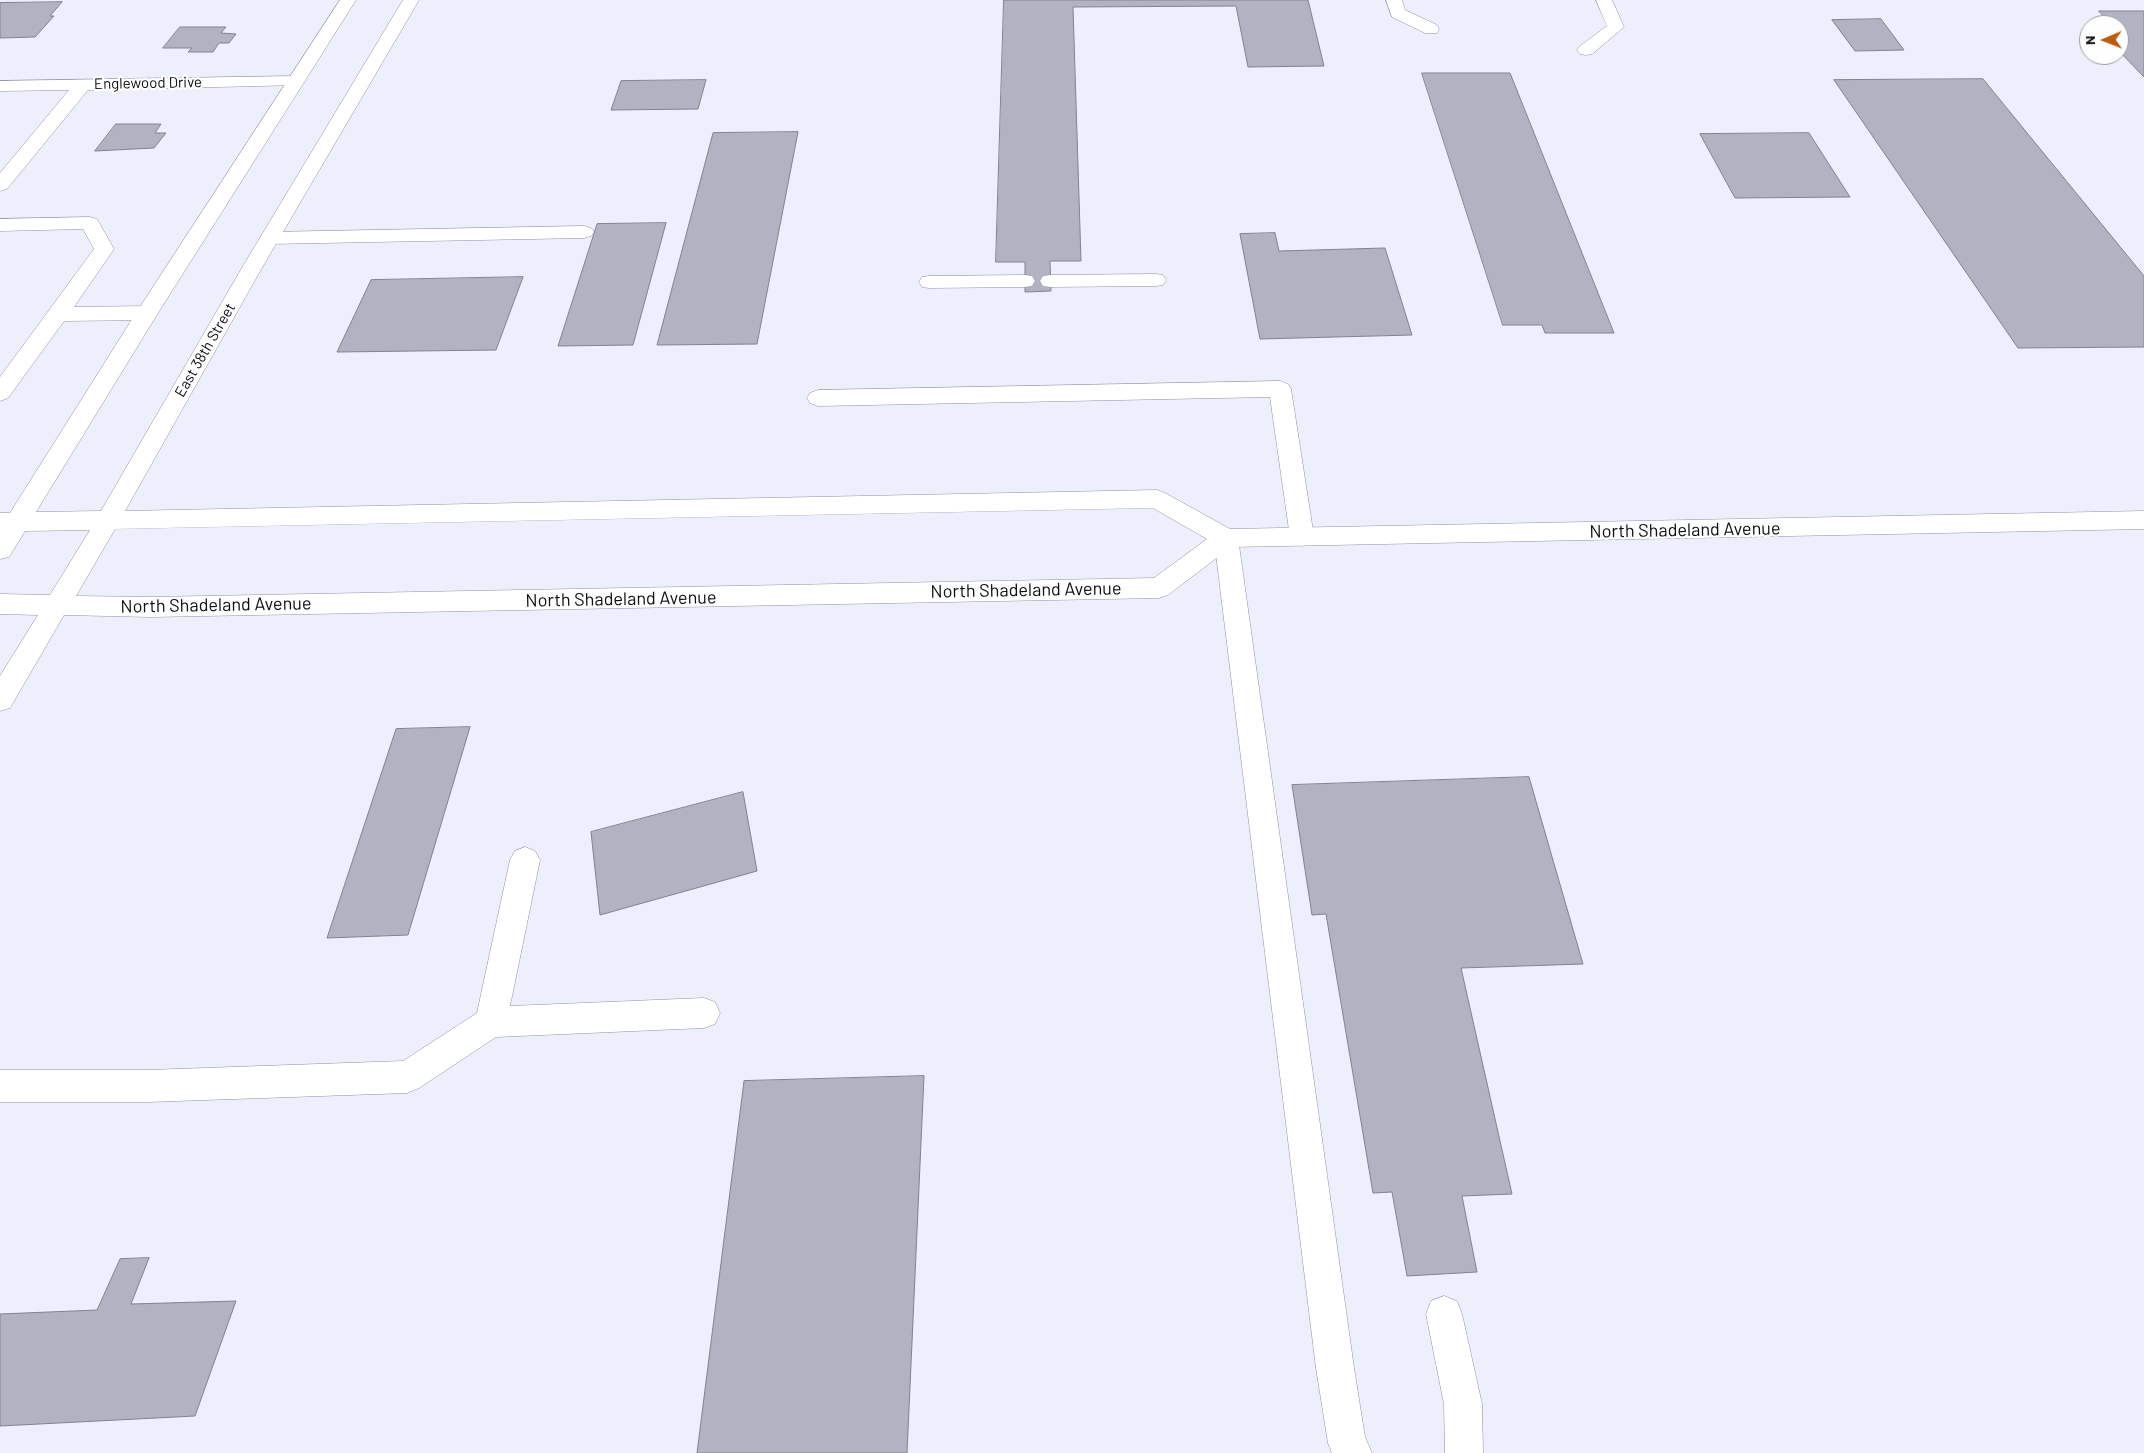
<!DOCTYPE html>
<style>
body{margin:0}
#map{position:relative;width:2144px;height:1453px;overflow:hidden;background:#eeeffc;font-family:Barlow,sans-serif}
canvas{display:block}
.north{position:absolute;left:2079px;top:15px;width:50px;height:50px;box-sizing:border-box;background:#fefefe;border:1px solid #9e9ea0;border-radius:50%;rotate:269deg;font-size:14px;font-weight:700;line-height:20px;text-align:center;color:#0d0d12}
.north::after{content:'';display:block;margin:auto;width:18px;height:22px;background:#bc5d15;clip-path:polygon(50% 0,100% 100%,50% 72%,0 100%)}
</style>
<div id="map">
<canvas width="2144" height="1453"></canvas>
<div class="north">N</div>
</div>
<script>
const ctx = document.querySelector('canvas').getContext('2d');
ctx.lineJoin = 'round';
function fill(path, color) {
  ctx.fillStyle = color;
  ctx.fill(path, 'evenodd');
}
function trace(path, color, width, dash) {
  ctx.strokeStyle = color;
  ctx.lineWidth = width;
  ctx.lineCap = dash ? 'butt' : 'round';
  ctx.setLineDash(dash || []);
  ctx.stroke(path);
}
function label(font, color, halo, rows, align = 'center') {
  ctx.font = font + ' Barlow,sans-serif';
  ctx.lineWidth = 4.5;
  ctx.setLineDash([]);
  ctx.textBaseline = 'middle';
  ctx.strokeStyle = halo;
  ctx.fillStyle = color;
  for (const [text, x, y, turn = 0] of rows) {
    ctx.save();
    ctx.translate(x, y);
    ctx.rotate((+turn || 0) * Math.PI / 180);
    ctx.textAlign = isNaN(turn) ? turn : align;
    if (halo) ctx.strokeText(text, 0, 0);
    ctx.fillText(text, 0, 0);
    ctx.restore();
  }
}
const building = new Path2D(`
 M1004,0h304l16,66 -76,1 -12,-61 -163,1 8,254h-31l1,30 -26,1v-30h-29z
 M62,2l-12,14h4l-19,21 -35,1v-35z
 M2099,11h45v66l-25,-26v-9h10l-10,-10v-7h-7z
 M1881,19l23,31 -49,1 -23,-31z
 M180,27h46l-5,6 15,1 -7,9h-10l-6,9h-25l4,-4h-29z
 M1422,73h88l104,260h-69l-3,-8h-39z
 M1983,79l161,197v71l-126,1 -184,-268z
 M706,80l-8,29 -87,1 10,-29z
 M116,124h45l-6,9h11l-12,15 -59,3z
 M798,132l-41,212 -100,1 56,-212z
 M1809,133l41,64 -115,1 -35,-64z
 M666,223l-33,122 -75,1 39,-122z
 M1275,233l4,18 106,-3 27,87 -152,4 -20,-105z
 M523,277l-27,73 -159,2 34,-72z
 M470,727l-62,208 -81,3 69,-209z
 M1529,777l54,187 -122,4 51,226 -50,2 15,76 -70,4 -15,-84 -19,1 -47,-279 -14,1 -20,-130z
 M743,792l14,79 -157,44 -9,-83z
 M924,1076l-17,377h-210l47,-372z
 M149,1258l-18,46 105,-3 -41,115 -195,10v-112l97,-4 23,-51z`);
fill(building, '#b1b3c2');
trace(building, '#818291', 1);
const minor = new Path2D(`
 M1386,0h16l3,10 32,15 2,4 -2,4h-12l-33,-16z
 M1596,0h16l12,27 -32,27 -6,1 -6,-1 -3,-4 3,-4 27,-20z
 M296,76l6,1 3,4 -3,4 -214,5 -81,99 -7,2v-18l69,-83 -69,1v-10z
 M90,217l7,2 17,30 -40,58 73,-1 7,2 4,5 -4,5 -7,2 -83,1 -56,77 -8,3v-24l94,-128 -11,-20 -83,2v-12z
 M584,226l7,2 3,4 -3,4 -7,2 -314,6 -7,-2 -3,-4 3,-4 7,-2z
 M1156,274l7,1 3,5 -3,5 -7,1 -106,1 -7,-1 -3,-5 3,-5 7,-1z
 M1025,275l7,1 3,5 -3,5 -7,1 -96,1 -7,-1 -3,-5 3,-5 7,-1z
 M1280,381l8,3 3,5 23,148 -3,6 -9,3 -9,-3 -3,-6 -20,-140 -452,9 -8,-3 -3,-5 3,-5 8,-3z
 M1226,529l9,3 3,6 116,830 11,69 7,16h-40l-4,-10 -12,-75 -102,-830 3,-6z
 M525,847l10,4 5,9 -30,146 194,-8 11,4 5,11 -5,11 -11,4 -208,9 -77,51 -12,5 -259,9h-148v-32h148l255,-9 74,-48 33,-153 5,-9z
 M1444,1296l13,5 5,13 20,90 1,49h-38l-1,-49 -18,-90 5,-13z`);
const major = new Path2D(`
 M340,0h16l-198,313 -122,199 65,-1 142,-245 160,-266h16l-156,266 -138,245 1032,-21 8,3 65,36 914,-18v18l-913,18 -63,48 -9,3 -1008,19 -87,-2 -54,93 -10,3v-35l38,-61 -38,-1v-20l50,1 40,-65 -65,1 -16,26 -9,2v-46h10l126,-200zM1153,508l54,31 -53,39 -1003,19 -75,-1 39,-67z`);
trace(minor, '#9091a0', 1);
trace(major, '#9091a0', 1);
fill(minor, '#fff');
fill(major, '#fff');
label('15px', '#0d0d12', '#fefefe', [
 ["Englewood Drive",148,83,-1],
 ["East 38th Street",205,350,-60]
]);
label('18px', '#0d0d12', '#fefefe', [
 ["North Shadeland Avenue",1685,530,-1],
 ["North Shadeland Avenue",1026,590,-1],
 ["North Shadeland Avenue",621,599,-1],
 ["North Shadeland Avenue",216,605,-1]
]);
</script>
